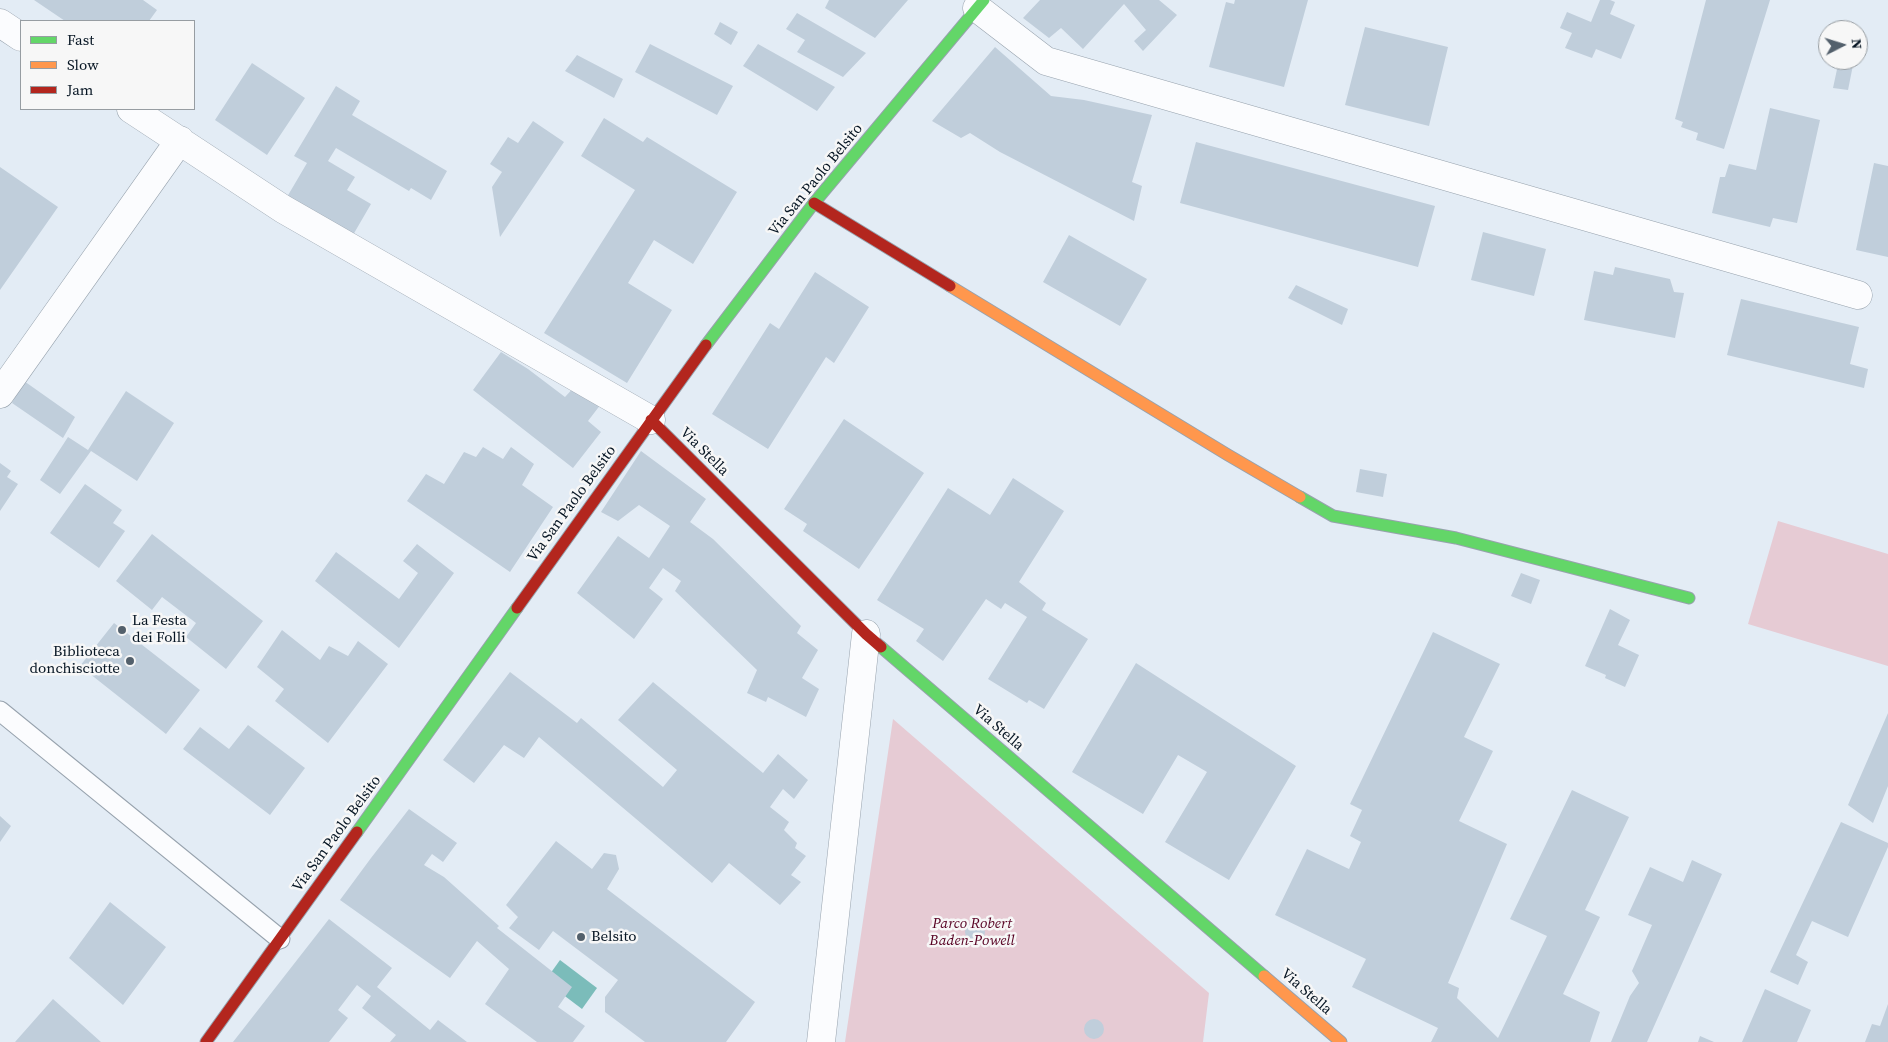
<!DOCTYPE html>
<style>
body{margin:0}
#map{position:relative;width:1888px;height:1042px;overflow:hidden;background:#e3ecf5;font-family:"Source Serif 4",serif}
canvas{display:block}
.legend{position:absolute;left:20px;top:20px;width:175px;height:90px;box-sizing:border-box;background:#f7f7f7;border:1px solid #979da2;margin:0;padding:6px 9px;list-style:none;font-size:15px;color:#061523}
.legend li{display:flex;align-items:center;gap:10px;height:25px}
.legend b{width:25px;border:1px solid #979da2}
.north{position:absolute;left:1818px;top:20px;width:50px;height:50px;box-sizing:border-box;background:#f7f7f7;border:1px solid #979da2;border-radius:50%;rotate:85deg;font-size:14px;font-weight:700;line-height:20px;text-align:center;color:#061523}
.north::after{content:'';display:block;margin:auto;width:18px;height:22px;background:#53606c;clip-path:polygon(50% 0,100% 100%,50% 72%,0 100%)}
</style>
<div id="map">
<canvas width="1888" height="1042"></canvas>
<ul class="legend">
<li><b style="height:6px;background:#63d668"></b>Fast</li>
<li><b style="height:6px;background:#ff974d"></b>Slow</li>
<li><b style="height:6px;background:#b3261e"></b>Jam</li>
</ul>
<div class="north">N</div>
</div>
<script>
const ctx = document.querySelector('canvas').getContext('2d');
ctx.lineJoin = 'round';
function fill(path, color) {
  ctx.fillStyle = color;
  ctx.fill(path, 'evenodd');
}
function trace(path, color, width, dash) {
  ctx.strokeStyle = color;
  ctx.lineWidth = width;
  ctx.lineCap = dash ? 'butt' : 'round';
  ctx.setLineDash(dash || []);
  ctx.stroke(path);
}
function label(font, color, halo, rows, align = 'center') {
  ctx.font = font + ' "Source Serif 4",serif';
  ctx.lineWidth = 5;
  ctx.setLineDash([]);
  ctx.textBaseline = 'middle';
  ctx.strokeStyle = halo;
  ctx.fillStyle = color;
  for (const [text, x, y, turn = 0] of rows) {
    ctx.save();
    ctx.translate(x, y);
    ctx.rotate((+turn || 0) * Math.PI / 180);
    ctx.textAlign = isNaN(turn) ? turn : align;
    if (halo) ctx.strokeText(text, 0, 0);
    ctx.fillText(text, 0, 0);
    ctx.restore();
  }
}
fill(new Path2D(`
 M1778,521l110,33v112l-140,-42z
 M893,719l316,274 -6,49h-358z`), '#e6cbd4');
fill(new Path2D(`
 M560,960l37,28 -15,21 -37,-28z`), '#7bbcba');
fill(new Path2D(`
 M34,0h109l14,10 -8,11h-84z
 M829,0h79l-33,38 -50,-30z
 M1040,0h119l18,15 -34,36 -9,-10 12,-11 -22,-26 -41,45 -22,-21 -12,10 -26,-20z
 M1235,0h73l-24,87 -75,-20 17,-65 8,2z
 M1600,0h10l5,2 -5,12 25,11 -14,34 -25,-10 -4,9 -27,-10 7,-15 -12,-5 7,-16 24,10z
 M1706,0h64l-46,149 -28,-9 2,-7 -17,-6 2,-5 -8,-3z
 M797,13l69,40 -23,24 -46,-25 8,-12 -19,-11z
 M720,22l18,10 -7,13 -17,-11z
 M1365,27l83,20 -19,79 -84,-21z
 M650,44l83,42 -16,29 -82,-43z
 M758,44l77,43 -18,24 -74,-45z
 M995,47l56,49 33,4 68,15 -20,67 10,4 -8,35 -134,-69 -30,-19 -9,5 -29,-17z
 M577,55l46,24 -9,19 -49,-27z
 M1839,60h15l-6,30 -15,-2z
 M252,63l53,35 -38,57 -52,-35z
 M336,86l24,15 -8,14 95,56 -16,29 -20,-12 -2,3 -73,-43 -8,13 27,16 -8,13 24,14 -18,31 -66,-38 20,-34 -13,-7z
 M1770,108l50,12 -23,103 -24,-5 -3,9 -58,-14 8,-36h5l4,-13 27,6z
 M604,118l39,24 4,-5 90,55 -44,72 -39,-24 -26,43 44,27 -45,73 -83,-50 91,-143 -54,-34z
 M533,121l31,21 -64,95 -8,-50 10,-15 -12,-8 18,-27 10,6z
 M1196,142l239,64 -17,61 -238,-64z
 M1874,163l14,3v91l-32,-7z
 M0,167l58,40 -58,83z
 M1483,232l63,17 -12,47 -63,-16z
 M1069,235l78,44 -27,47 -77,-44z
 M1615,267l55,12 4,13 10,1 -9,45 -91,-18 10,-49 19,4z
 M815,272l54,35 -35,56 -8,-6 -58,92 -56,-35 58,-91 9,6z
 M1296,285l52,24 -6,16 -54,-27z
 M1741,299l118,28 -9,37 18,5 -4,19 -137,-33z
 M501,352l27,17 37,28 12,-13 24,20 -13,17 13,11 -28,36 -100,-78z
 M24,381l51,36 -12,21 -51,-35z
 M126,391l48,32 -37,58 -46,-30 -31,43 -20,-14 28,-43 20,13z
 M844,419l80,54 -65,96 -56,-38 4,-7 -23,-15z
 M483,447l20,12 8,-12 23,17 -12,21 31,22 -43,65 -103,-71 19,-27 18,10 20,-32 12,5z
 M641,451l65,48 -16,23 23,17 88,87 -4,7 21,17 -16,28 17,11 -13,28 -38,-20 -2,5 -19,-9 10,-23 -82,-79 6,-10 -18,-13 -14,20 14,11 -29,40 -57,-46 41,-57 31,22 21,-32 -31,-21 -21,16 -17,-9z
 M0,463l11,8 -4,6 11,7 -18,27z
 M1360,469l27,5 -4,23 -27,-5z
 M1013,478l51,33 -45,71 27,21 -4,7 46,29 -44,70 -15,-9 -2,3 -39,-24 39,-62 -22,-14 -4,6 -15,-10 -43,62 -27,-20 8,-12 -47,-29 71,-112 42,27z
 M85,484l37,26 -9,13 12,8 -26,37 -49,-35z
 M152,534l111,87 -37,48 -40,-32 10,-14 -34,-26 -10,13 -36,-29z
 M417,544l37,29 -55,75 -84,-67 21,-29 63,47 19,-26 -15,-12z
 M1521,573l19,7 -9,24 -20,-8z
 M1610,609l20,11 -12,25 21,10 -14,32 -20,-9 1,-3 -21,-9z
 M114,623l86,67 -34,44 -86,-68z
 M282,630l38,30 9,-14 19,10 10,-15 30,23 -60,79 -53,-42 9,-12 -27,-22z
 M1433,632l67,32 -36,73 29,14 -34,70 48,23 -59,139 11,5 -2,10 41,40 49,-102 -37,-17 62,-129 57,27 -44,93 15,7 -37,77 37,18 -10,30h-159l7,-14 -86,-41 14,-28 -91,-44 32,-66 42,20 12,-27 -11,-6 12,-26 -12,-6z
 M1136,663l160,103 -67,114 -64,-38 42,-70 -29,-17 -35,59 -71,-42z
 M510,672l67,51 4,-5 82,69 14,-17 -59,-50 35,-38 110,91 15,-19 30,26 -14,19 -11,-10 -13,18 19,15 -5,8 13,13 -2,5 11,8 -15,19 10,7 -21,23 -51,-42 -17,20 -173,-146 -15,21 -20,-13 -30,38 -31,-23z
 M1888,713v73l-15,37 -25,-18z
 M248,725l57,43 -35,47 -87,-66 17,-22 29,22z
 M409,809l48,34 -14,19 -11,-8 -8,11 20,12 55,49 -2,2 75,59 -14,20 27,19 -12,16h-36l-52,-38 24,-35 -32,-28 -27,37 -110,-78 31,-42z
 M0,816l11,10 -11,16z
 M1841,822l47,21v4l-40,90 -36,-16 -16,34 12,7 -10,23 -28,-13z
 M556,841l36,28 12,-16 12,2 3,14 -12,20 148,113 -29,40h-81l-40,-30v-15l13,-17 -65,-49 -14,19 -30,-22 9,-11 -12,-12z
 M1692,860l30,14 -75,168h-36l19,-46 9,-13 -7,-12 20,-46 -24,-10 22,-48 33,15z
 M110,902l56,45 -43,58 -54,-47z
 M329,919l63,49 -15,19 53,43 8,-10 29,22h-77l6,-7 -34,-27 9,-12 -14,-11 -19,25 10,8 -19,24h-96z
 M965 932a10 10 0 1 1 20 0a10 10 0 1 1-20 0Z
 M1765,989l46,21 -14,32h-55z
 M53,999l48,43h-86z
 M1888,1004v38h-23l7,-18 8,2z
 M1084 1029a10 10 0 1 1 20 0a10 10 0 1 1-20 0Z
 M1700,1036l14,6h-16z`), '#c0cedb');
const lane = new Path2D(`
 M0,711l280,228`);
const street = new Path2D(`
 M977,8l69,53 812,234
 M0,23l21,14
 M131,109l152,100 368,211
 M0,394l180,-254
 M821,1042l45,-408`);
const fast = new Path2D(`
 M706,345l108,-142 170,-203
 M1300,497l33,19 123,22 233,60
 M881,647l383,329
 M357,832l160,-224`);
const slow = new Path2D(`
 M950,286l278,169 72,42
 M1264,976l77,66`);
const jam = new Path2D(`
 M814,203l136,83
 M651,420l215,214 15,13
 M517,608l189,-263
 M206,1042l151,-210`);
trace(lane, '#97a2ad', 21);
trace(street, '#97a2ad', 29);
trace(fast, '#97a2ad', 13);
trace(slow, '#97a2ad', 13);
trace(jam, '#97a2ad', 13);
trace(lane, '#fbfcfe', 19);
trace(street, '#fbfcfe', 28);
trace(fast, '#63d668', 11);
trace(slow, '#ff974d', 11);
trace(jam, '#b3261e', 11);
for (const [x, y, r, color] of [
 [122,630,5,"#53606c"],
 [130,661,5,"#53606c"],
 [581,937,5,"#53606c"]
]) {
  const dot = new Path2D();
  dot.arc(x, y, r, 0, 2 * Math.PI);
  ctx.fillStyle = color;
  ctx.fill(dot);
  trace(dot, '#f7f7f7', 2);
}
label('15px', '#061523', '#f7f7f7', [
 ["Via San Paolo Belsito",816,180,-51],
 ["Via Stella",704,452,45],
 ["Via San Paolo Belsito",572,504,-54],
 ["Via Stella",998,728,41],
 ["Via San Paolo Belsito",337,834,-54],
 ["Via Stella",1306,992,41]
]);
label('15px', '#061523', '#f7f7f7', [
 ["La Festa",132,621],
 ["dei Folli",132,638],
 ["Biblioteca",120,652,"right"],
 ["donchisciotte",120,669,"right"],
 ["Belsito",591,937]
], 'left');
label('italic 15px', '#570122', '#f7f7f7', [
 ["Parco Robert",972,924],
 ["Baden-Powell",972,941]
]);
</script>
